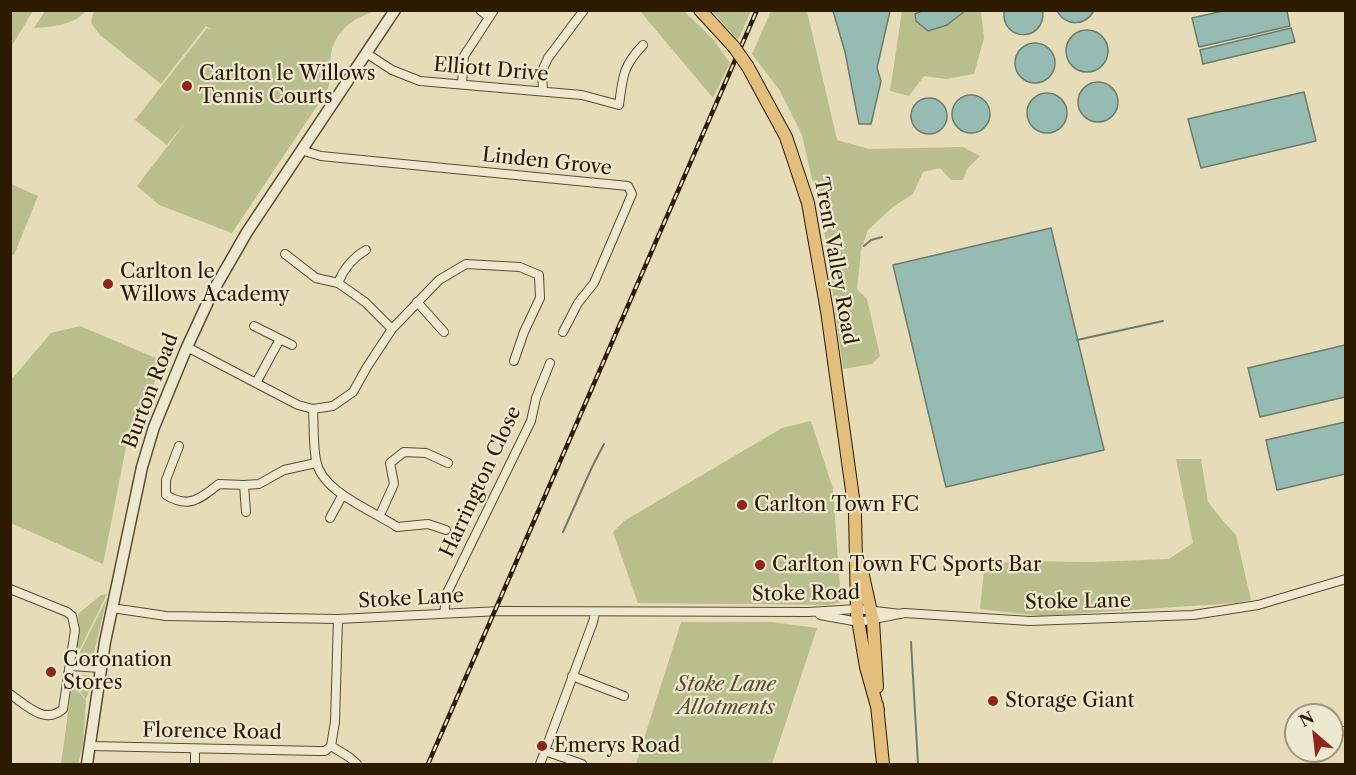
<!DOCTYPE html>
<style>
body{margin:0}
#map{position:relative;width:1356px;height:775px;overflow:hidden;background:#e6dcb8;font-family:"Libre Caslon Text",serif}
canvas{display:block}
.frame{position:absolute;inset:0;border:12px solid #2d1b00;pointer-events:none}
.north{position:absolute;left:1284px;top:703px;width:60px;height:60px;box-sizing:border-box;background:#efe8d1;border:2px solid #a1967d;border-radius:50%;rotate:332deg;font-size:16px;font-weight:700;line-height:24px;text-align:center;color:#2d1b00}
.north::after{content:'';display:block;margin:auto;width:21px;height:27px;background:#8f2418;clip-path:polygon(50% 0,100% 100%,50% 72%,0 100%)}
</style>
<div id="map">
<canvas width="1356" height="775"></canvas>
<div class="frame"></div>
<div class="north">N</div>
</div>
<script>
const ctx = document.querySelector('canvas').getContext('2d');
ctx.lineJoin = 'round';
function fill(path, color) {
  ctx.fillStyle = color;
  ctx.fill(path, 'evenodd');
}
function trace(path, color, width, dash) {
  ctx.strokeStyle = color;
  ctx.lineWidth = width;
  ctx.lineCap = dash ? 'butt' : 'round';
  ctx.setLineDash(dash || []);
  ctx.stroke(path);
}
function label(font, color, halo, rows, align = 'center') {
  ctx.font = font + ' "Libre Caslon Text",serif';
  ctx.lineWidth = 4.5;
  ctx.setLineDash([]);
  ctx.textBaseline = 'middle';
  ctx.strokeStyle = halo;
  ctx.fillStyle = color;
  for (const [text, x, y, turn = 0] of rows) {
    ctx.save();
    ctx.translate(x, y);
    ctx.rotate((+turn || 0) * Math.PI / 180);
    ctx.textAlign = isNaN(turn) ? turn : align;
    if (halo) ctx.strokeText(text, 0, 0);
    ctx.fillText(text, 0, 0);
    ctx.restore();
  }
}
fill(new Path2D(`
 M11,10l22,1 -22,36 -1,-36z
 M45,11v-1l41,1c-13,14 -33,16 -52,17z
 M94,11v-1l282,1c-21,6 -41,19 -45,43 -2,13 1,25 -4,37l-95,142 -73,-28 -22,-19 50,-65 -20,24 -32,-25 72,-92 5,2 -6,-4 -45,58 -61,-49 -9,-12z
 M640,11h44l30,29 16,23 -17,35z
 M712,11h39l-13,29z
 M771,11h36l30,129 32,9 94,-2 17,9 -13,13 -4,11h-12l-11,-12 -17,4 -10,22 -20,13 -25,23 -7,21 -4,38 10,10 13,57 -8,8 -29,5 -18,-133 -23,-101 -22,-44 -28,-37z
 M902,11h79l3,27 -10,36 -28,5 -22,-3 -15,20 -19,-5z
 M11,184l27,12 -24,59 -4,-2z
 M80,326l85,36 -36,70 -26,132 -92,-41v-143l40,-47z
 M811,421l22,68 8,113 -13,3 -190,-2 -25,-71 11,-11 158,-93z
 M1176,459h25l7,43 15,19 13,14 15,65 -15,3 -195,13 -61,-7 4,-39 10,-6 24,-3 73,1 78,-3 24,-16z
 M107,594l-32,65 4,-26 -1,-19 23,-19z
 M107,598l-14,59 -6,4 -11,-1z
 M681,622h91l45,6 -45,136h-136z
 M73,675h13l4,1v12l-4,11 -14,-17z
 M72,684l14,16 -3,44 -5,20h-17z`), '#b8bf8d');
const water = new Path2D(`
 M924,10h41v1l-18,14 -19,6 -12,-10 -1,-7z
 M833,11h57l-13,57 4,13 -10,43h-12l-14,-72z
 M1004,11h39c2,32 -42,31 -39,0z
 M1057,11h37c-9,15 -28,16 -37,0z
 M1223,11h64l3,15 -91,21 -7,-29z
 M1291,28l4,14 -92,22 -3,-14z
 M1066 51a21 21 0 1 1 42 0a21 21 0 1 1-42 0Z
 M1015 63a20 20 0 1 1 40 0a20 20 0 1 1-40 0Z
 M1078 102a20 20 0 1 1 40 0a20 20 0 1 1-40 0Z
 M1304,92l12,49 -115,27 -13,-49z
 M1027 113a20 20 0 1 1 40 0a20 20 0 1 1-40 0Z
 M952 114a19 19 0 1 1 38 0a19 19 0 1 1-38 0Z
 M911 116a18 18 0 1 1 36 0a18 18 0 1 1-36 0Z
 M1051,228l53,222 -158,37 -53,-222z
 M1345,345v52l-85,20 -12,-49z
 M1345,422v52l-68,16 -11,-50z`);
fill(water, '#96bbb3');
trace(water, '#6c7b6b', 1.5);
trace(new Path2D(`
 M864,246l7,-6 11,-3
 M1077,340l86,-19
 M563,532l29,-65 12,-23
 M911,642l7,122`), '#6c7b6b', 2);
const minor = new Path2D(`
 M480,10l9,7
 M366,53l26,17 28,11 162,14 37,10c4,-28 3,-38 24,-60
 M462,84l2,-28 30,-46
 M543,91l-1,-20 6,-13 36,-48
 M301,150l20,6 307,30 4,8 -38,89 -16,20 -15,29
 M285,254l31,24 22,5 27,19 27,27
 M338,283c6,-15 14,-25 28,-33
 M417,302l27,30
 M254,326l38,19
 M187,347l111,58 15,4 20,-3 20,-14 14,-25 25,-38 47,-49 27,-16 54,3 19,8 1,23 -16,34 -10,29
 M256,383l24,-44
 M313,409c1,17 0,35 3,51 5,32 56,50 81,67l31,-3 18,6
 M179,446l-13,34v15c23,14 34,4 53,-11l25,1 15,-1 25,-14 32,-7
 M244,485l2,27
 M380,515l14,-31 -4,-21 14,-11 22,1 22,10
 M330,518l12,-22
 M10,589l57,23 5,4 3,14 -12,79c-18,16 -36,-3 -53,-15
 M112,608l54,8 172,3 162,-8 308,1 49,-3 44,5
 M444,613l3,-20 84,-172 5,-23 14,-35
 M820,615l39,7 45,-9 126,8 163,-6 65,-10 88,-26
 M71,666l29,2
 M572,676l52,20
 M1332,731h14
 M91,746l227,5h7l6,-5 18,11 8,7
 M331,746l4,-24 3,-103
 M545,751l37,13
 M195,764v-15
 M540,764l53,-142 2,-9`);
const tertiary = new Path2D(`
 M87,764l18,-122 37,-175 12,-40 33,-80 25,-54 35,-61 148,-222`);
const primary = new Path2D(`
 M700,10l34,37
 M748,67l38,70 22,66 19,108 28,201 2,102 9,53 12,43
 M862,571l11,50 4,66
 M877,705l6,59`);
trace(minor, '#5b4b2e', 10);
trace(tertiary, '#5b4b2e', 13);
trace(primary, '#2d1b00', 14);
trace(minor, '#efe8d1', 8);
trace(tertiary, '#efe8d1', 10);
trace(primary, '#e3be7c', 12);
const rail = new Path2D(`
 M428,764l329,-754`);
trace(rail, '#2d1b00', 4.5);
trace(rail, '#efe8d1', 2, [7]);
const primaryBridge = new Path2D(`
 M734,47l14,20`);
trace(primaryBridge, '#2d1b00', 14, []);
trace(primaryBridge, '#e3be7c', 12);
for (const [x, y, r, color] of [
 [187,86,6,"#8f2418"],
 [108,284,6,"#8f2418"],
 [742,505,6,"#8f2418"],
 [760,565,6,"#8f2418"],
 [51,672,6,"#8f2418"],
 [993,701,6,"#8f2418"],
 [542,746,6,"#8f2418"]
]) {
  const dot = new Path2D();
  dot.arc(x, y, r, 0, 2 * Math.PI);
  ctx.fillStyle = color;
  ctx.fill(dot);
  trace(dot, '#efe8d1', 2);
}
label('20px', '#2d1b00', '#efe8d1', [
 ["Elliott Drive",491,70,5],
 ["Linden Grove",547,162,6],
 ["Trent Valley Road",835,261,80],
 ["Burton Road",151,391,-69],
 ["Harrington Close",481,482,-65],
 ["Stoke Road",806,594,-1],
 ["Stoke Lane",411,599,-3],
 ["Stoke Lane",1078,602,-1],
 ["Florence Road",212,732,1]
]);
label('20px', '#2d1b00', '#efe8d1', [
 ["Carlton le Willows",199,74],
 ["Tennis Courts",199,97],
 ["Carlton le",120,272],
 ["Willows Academy",120,295],
 ["Carlton Town FC",754,505],
 ["Carlton Town FC Sports Bar",772,565],
 ["Coronation",63,660],
 ["Stores",63,683],
 ["Storage Giant",1005,701],
 ["Emerys Road",554,746]
], 'left');
label('italic 20px', '#574c2a', '#efe8d1', [
 ["Stoke Lane",726,685],
 ["Allotments",726,708]
]);
</script>
